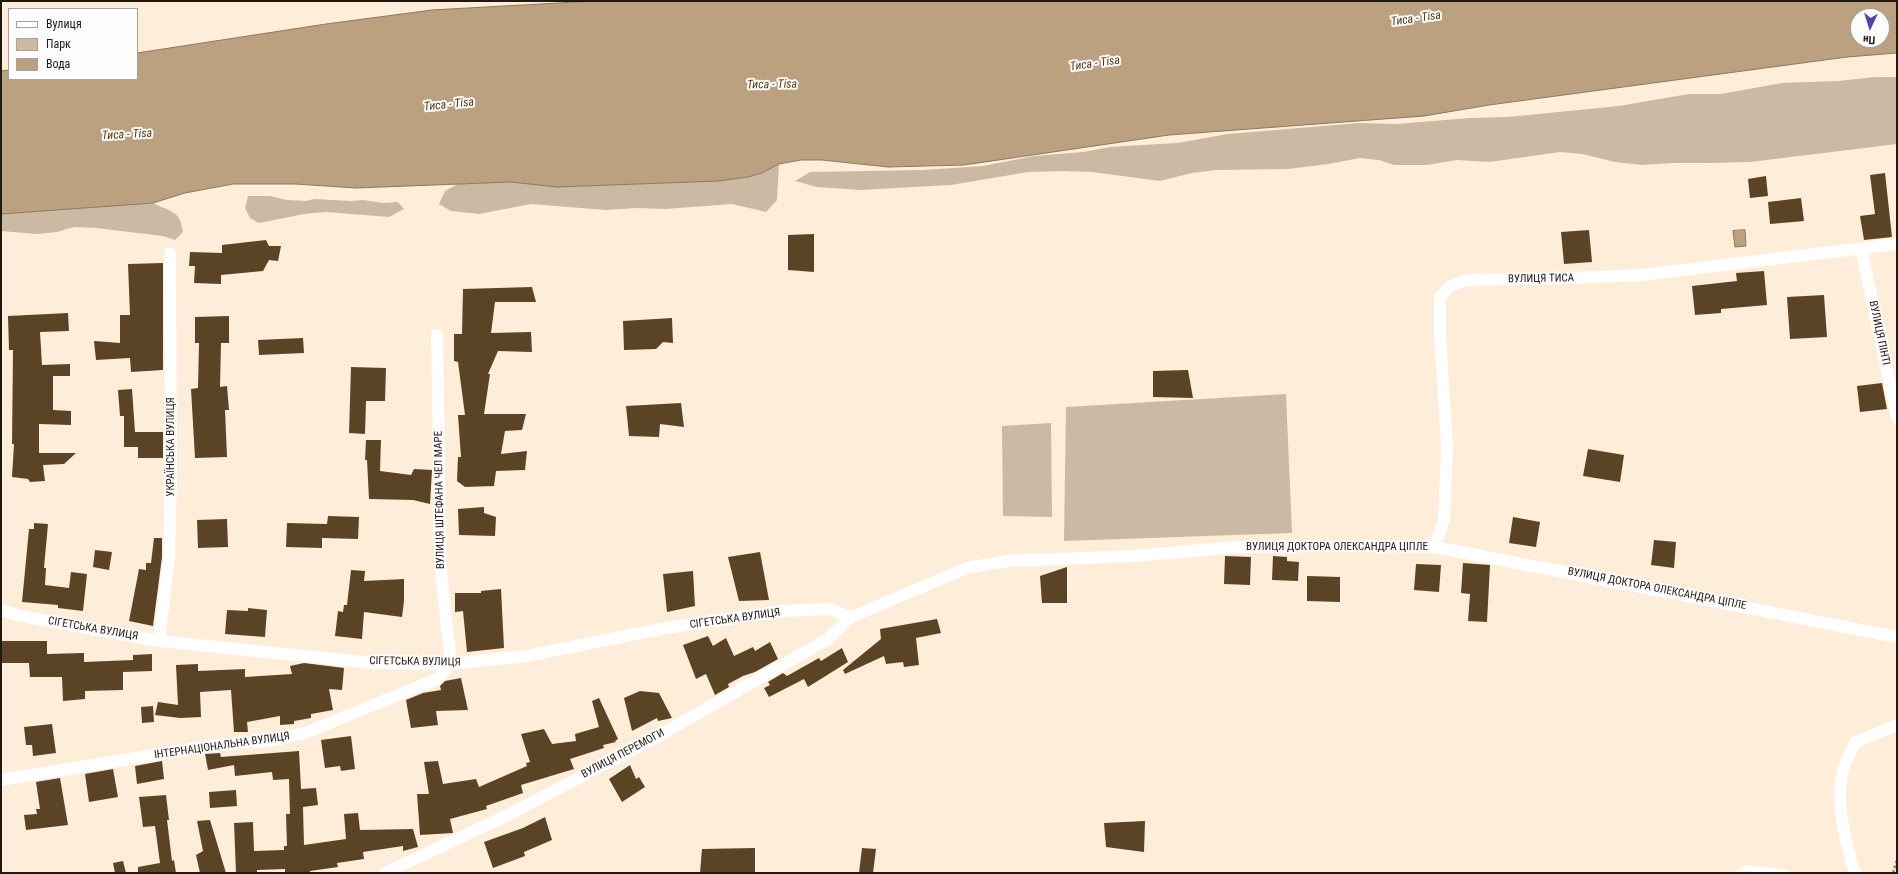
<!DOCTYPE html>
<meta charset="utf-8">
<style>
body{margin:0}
#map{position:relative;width:1898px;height:874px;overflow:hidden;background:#fdedd9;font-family:"Roboto Condensed",sans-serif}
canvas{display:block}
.frame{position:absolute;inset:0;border:2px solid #201911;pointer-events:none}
.legend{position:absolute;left:8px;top:8px;width:130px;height:72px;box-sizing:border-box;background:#fdfdfd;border:1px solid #a5a29f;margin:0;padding:5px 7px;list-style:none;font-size:12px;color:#201911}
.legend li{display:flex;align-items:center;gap:8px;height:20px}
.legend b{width:20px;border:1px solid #a5a29f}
.north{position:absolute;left:1850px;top:8px;width:40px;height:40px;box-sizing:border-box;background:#fdfdfd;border:1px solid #a5a29f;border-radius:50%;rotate:184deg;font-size:11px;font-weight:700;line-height:16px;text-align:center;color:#201911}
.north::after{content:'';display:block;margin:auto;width:14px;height:18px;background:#4f41b8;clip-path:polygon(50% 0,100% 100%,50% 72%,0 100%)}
</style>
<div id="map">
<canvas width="1898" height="874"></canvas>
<div class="frame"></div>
<ul class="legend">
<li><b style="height:5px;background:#fff"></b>Вулиця</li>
<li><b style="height:11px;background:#ccb9a3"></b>Парк</li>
<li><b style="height:11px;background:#bba180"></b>Вода</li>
</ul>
<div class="north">Пн</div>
</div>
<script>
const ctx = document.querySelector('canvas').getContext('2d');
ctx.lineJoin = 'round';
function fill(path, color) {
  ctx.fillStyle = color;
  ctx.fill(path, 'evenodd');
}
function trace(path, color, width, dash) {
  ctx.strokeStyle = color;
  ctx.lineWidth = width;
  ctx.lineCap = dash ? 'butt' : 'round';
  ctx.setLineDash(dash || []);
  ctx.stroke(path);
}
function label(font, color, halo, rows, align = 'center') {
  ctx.font = font + ' "Roboto Condensed",sans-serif';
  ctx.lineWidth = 4;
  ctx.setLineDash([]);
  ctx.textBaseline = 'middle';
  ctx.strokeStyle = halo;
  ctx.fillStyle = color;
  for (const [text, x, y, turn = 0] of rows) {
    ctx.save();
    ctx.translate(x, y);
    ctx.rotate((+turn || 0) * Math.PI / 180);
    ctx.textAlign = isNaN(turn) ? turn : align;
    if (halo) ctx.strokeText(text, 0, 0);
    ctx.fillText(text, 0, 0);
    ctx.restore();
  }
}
fill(new Path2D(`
 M1875,77h22v67l-147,18 -41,1h-36l-31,2 -27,-3 -32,-8 -23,-2 -71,10 -32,-2 -30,5h-33l-15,-5 -19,-2 -32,6 -40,5 -72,1 -24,3 -32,8 -68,-9 -28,-1 -36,1 -77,13 -91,5 -43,-3 -22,-6 15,-9 113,-2 60,-4 51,-10 49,-4 27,-5 67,-4 51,-9 131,-11 37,1 74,-6 38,-1 111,-11 70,-12h32l61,-11 56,-2z
 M779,164l-2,36 -11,12 -34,-8 -67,5 -28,-1 -31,2 -75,-6 -52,10 -28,-3 -12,-7 6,-13 13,-7 53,-2 46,5 161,-6 30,-4 14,-4z
 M248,196h22l17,4 19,1 8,-2 37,2 12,-1 20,3 15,-1 6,7 -15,8 -63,-5 -22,2 -45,9 -9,-5 -5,-10z
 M153,203c18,9 27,7 30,29l-8,8 -12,-4 -67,-8 -22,-1 -17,5 -20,2 -36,-3v-17z
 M1286,394l6,139 -228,8 2,-134z
 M1051,423l1,94 -49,-1 -1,-90z`), '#ccb9a3');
const water = new Path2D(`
 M595,1h1302v52l-50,4 -358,48 -65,11 -255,19 -205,30 -76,2 -66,-7h-21l-22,4 -17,9 -14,4 -30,4 -161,6 -46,-5 -155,6 -61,-4h-62l-48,9 -32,10 -152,11v-143l8,-1v9h128v-26l189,-29 106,-14zM1858,16h24v24h-24z
 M1745,230l1,16 -11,1 -2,-16z`);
fill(water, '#bba180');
trace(water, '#8c785f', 1);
fill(new Path2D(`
 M1885,173l7,64 -28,3 -4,-24 15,-2 -5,-39z
 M1766,176l2,20 -18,2 -2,-19z
 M1801,198l3,23 -34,3 -2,-22z
 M1589,230l3,32 -28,2 -3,-32z
 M814,234v38l-26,-2v-35z
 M266,240l3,6h12l-3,15 -9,-1 -6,11 -42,4v9l-27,-1 1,-17h-6l1,-14 32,1v-8z
 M163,263v107l-32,2 -1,-14 -34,2 -2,-19 26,2v-28h10l-2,-51z
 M1764,271l3,34 -46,4v4l-26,2 -3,-29 45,-5 -1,-8z
 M532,287l4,15h-41l-4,31 40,-1 1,20 -34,-1 -10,23h2l-6,40h42l-4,16 -17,1 -4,23 26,-3 -2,19 -29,1 -2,15 -29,1 -8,-6 1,-24h3l-3,-42h7l-7,-53 -4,-1v-27h8l1,-45z
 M1824,295l3,42 -37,2 -3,-42z
 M68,313l1,18 -29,1 2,33 28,-1v12h-17v34l18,1v14l-32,-1v29h37l-12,11 -21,1 2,16 -15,1 -2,-3 -16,-2 2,-33h-2l1,-94h-4l-1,-34z
 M229,316v27h-8l-1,44 7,-1 2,24h-4l2,47 -32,1 -4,-69 7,-1 1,-45h-4v-26z
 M672,318l1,25 -10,-1 -7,7 -32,1 -1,-29z
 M303,338l1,15 -45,2 -1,-15z
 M351,367l35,1 -1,33h-19l-1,33 -16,-1z
 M1188,370l5,28 -40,-1v-26z
 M1882,383l5,26 -27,3 -3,-26z
 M132,389l3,43h28v26h-25v-11h-14v-31h-4l-2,-26z
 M681,403l3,24 -24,-3 -1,13 -30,-1 -3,-30z
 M366,440h15l-1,31 31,4 3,-6 18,1 -2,34 -17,-4 -44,-1 -2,-39h-2z
 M1588,449l36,6 -4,27 -37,-6z
 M484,507v6l12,4 -1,19 -36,-1 -1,-26z
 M328,516l31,1 -1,22 -36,-1v10l-36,-1 1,-24 40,1z
 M1513,517l27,5 -4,25 -27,-4z
 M227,519l1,28 -30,1 -1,-28z
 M34,523l14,1 -4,44h2l-1,17 24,3 2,-16 16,2 -4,37 -25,-3v-3l-36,-3 7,-73h5z
 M154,538h8v19l-9,69 -24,-5 10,-52 7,1v-7h5z
 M1654,540l22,2 -2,26 -23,-3z
 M95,550l17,2 -3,18 -16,-3z
 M760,552l9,48 -30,1 -11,-44z
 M1225,556l26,1 -1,28 -26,-1z
 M1273,556l14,1v4l12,1 -1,19 -26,-1z
 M1463,563l27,2 -3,57 -19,-1 2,-27 -9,-1z
 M1416,564l25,1 -2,27 -25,-2z
 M1067,567v36h-25l-2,-27z
 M351,570l14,1 -1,10 40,-2v22l-2,16 -38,-5 -2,27 -27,-3 3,-25 5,1 1,-7h3z
 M693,571l2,35 -28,6 -4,-38z
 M1307,576l33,1v25l-33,-1z
 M501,589l3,59 -37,4 -4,-41 -8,1v-19h26v-2z
 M248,608l19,2 -2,27 -40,-3 2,-24 21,1z
 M937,619l4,14 -25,5 3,27 -15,2 -1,-5 -17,2 -2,-8 -39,18 -2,-4 38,-31 -1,-10z
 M708,636l5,10 13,-8 8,18 19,-9 2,4 15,-9 8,17 -23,13 -12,4 -15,8 1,3 -14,8 -9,-21 -10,5 -13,-34z
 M1,641h46v13l37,-1v9l49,-2v-5l19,-1v17l-29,1v18l-38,1v8l-22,2 -1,-24h-32l-1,-14h-28z
 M842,648l6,14 -40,25 -4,-8 -35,18 -5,-9 6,-3 -2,-3 15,-9 4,3 32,-18 2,3z
 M304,663l40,5 -2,22 -13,-1 4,21 -22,4v4l-17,3v3l-14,1v-9l-33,6 1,10h-14l-3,-42 -31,2 1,25 -21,1 -25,-3 3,-13 20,3 -2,-40 22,-1v7l47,-2v8l47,-3 -2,-8z
 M461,678l7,32 -32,1 2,14 -27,3 -5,-28 17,-7 18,-3 -1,-4 5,-5z
 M640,691l19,2 13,25 -14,3 -1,-3 -25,13 -8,-33z
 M599,698l19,41 -3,2 1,1 -13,3 1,3 -34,11 4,10 -53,16 2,8 -37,13 1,3 -37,10 3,14 -33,2 -3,-41h12l-5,-32 14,-1 5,23 33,-5 3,8 48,-21 -1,-3 4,-1 -9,-28 23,-5 8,15 24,-3 -1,-7 24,-7 -7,-26z
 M153,706l1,16 -12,1 -1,-16z
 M52,724l4,29 -23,3 -1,-11h-6l-2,-18z
 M351,736l4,33 -14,2 -1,-5 -15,2 -4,-28z
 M299,751l2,38 15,-1 2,17 -15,2 1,38 42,-6 -2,-25 14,-1 2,17 53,-1 5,18 -15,4v-5l-40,6 1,7 -27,4 1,4 -28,4v1l-25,1v-4l-28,1v3h-21l-2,-50 19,-1 1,29 30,-1v-4h3l-1,-32h4l-1,-35 -16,1 -1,-8 -37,4 -1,-11 -26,5 -3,-16 15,-1 1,4z
 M162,761l2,18 -27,5 -2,-18z
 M630,765l6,14 3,-2 6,10 -23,15 -13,-23z
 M113,769l5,28 -29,5 -4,-28z
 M60,778l8,47 -42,5 -2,-15 13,-1 -1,-5h4l-4,-27z
 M236,790l1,16 -27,2 -1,-16z
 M166,795l3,25h-2l5,41 2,-1 2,13h-38v-6l22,-4 -5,-37 -12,1 -4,-30z
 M545,817l7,23 -28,12 1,4 -32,12 -9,-26 39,-14z
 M210,820l16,53h-26l-4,-18 7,-4 -6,-30z
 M1145,821l-1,31 -38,-5 -2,-24z
 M755,848v25h-55l2,-24z
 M862,848l14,1 -3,24h-14z
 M123,861l3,12h-11l-2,-10z`), '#5b4426');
trace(new Path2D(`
 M1893,873l4,-13`), '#8e8274', 2.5, [3, 2]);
trace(new Path2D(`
 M1738,873l9,-5 40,5`), '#fff', 6);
trace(new Path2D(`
 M1861,248l36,170
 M1435,547l9,-28 3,-72 -7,-111v-38l9,-11 18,-7 103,-2 72,-3 255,-31
 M1,610l20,6 138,25 214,22 78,1 76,-8 139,-28 117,-17 46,-2 22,8
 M159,641l10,-83 2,-79 -1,-226
 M1,780l208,-34 60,-5 36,-8 132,-54 14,-15 -10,-92 -4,-237
 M385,873l123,-58 147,-77 173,-99 23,-22 116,-49 40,-7 128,-5 100,-9 129,-1 71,1 462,90
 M1855,873c-10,-31 -22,-77 -10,-109 2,-7 7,-15 11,-22l41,-17`), '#fff', 12);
label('11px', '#201911', '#fdfdfd', [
 ["ВУЛИЦЯ ТИСА",1541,279,-1],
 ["ВУЛИЦЯ ПІНТІ",1879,333,78],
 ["УКРАЇНСЬКА ВУЛИЦЯ",171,447,-90],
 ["ВУЛИЦЯ ШТЕФАНА ЧЕЛ МАРЕ",440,500,-91],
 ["ВУЛИЦЯ ДОКТОРА ОЛЕКСАНДРА ЦІПЛЕ",1337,547],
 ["ВУЛИЦЯ ДОКТОРА ОЛЕКСАНДРА ЦІПЛЕ",1657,589,11],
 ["СІГЕТСЬКА ВУЛИЦЯ",735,619,-8],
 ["СІГЕТСЬКА ВУЛИЦЯ",93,629,10],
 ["СІГЕТСЬКА ВУЛИЦЯ",415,662,1],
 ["ІНТЕРНАЦІОНАЛЬНА ВУЛИЦЯ",222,746,-8],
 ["ВУЛИЦЯ ПЕРЕМОГИ",623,754,-28]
]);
label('italic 12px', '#553910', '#fdfdfd', [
 ["Тиса - Tisa",1416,19,-8],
 ["Тиса - Tisa",1095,64,-8],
 ["Тиса - Tisa",772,85,-1],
 ["Тиса - Tisa",449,105,-6],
 ["Тиса - Tisa",127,135,-3]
]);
</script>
